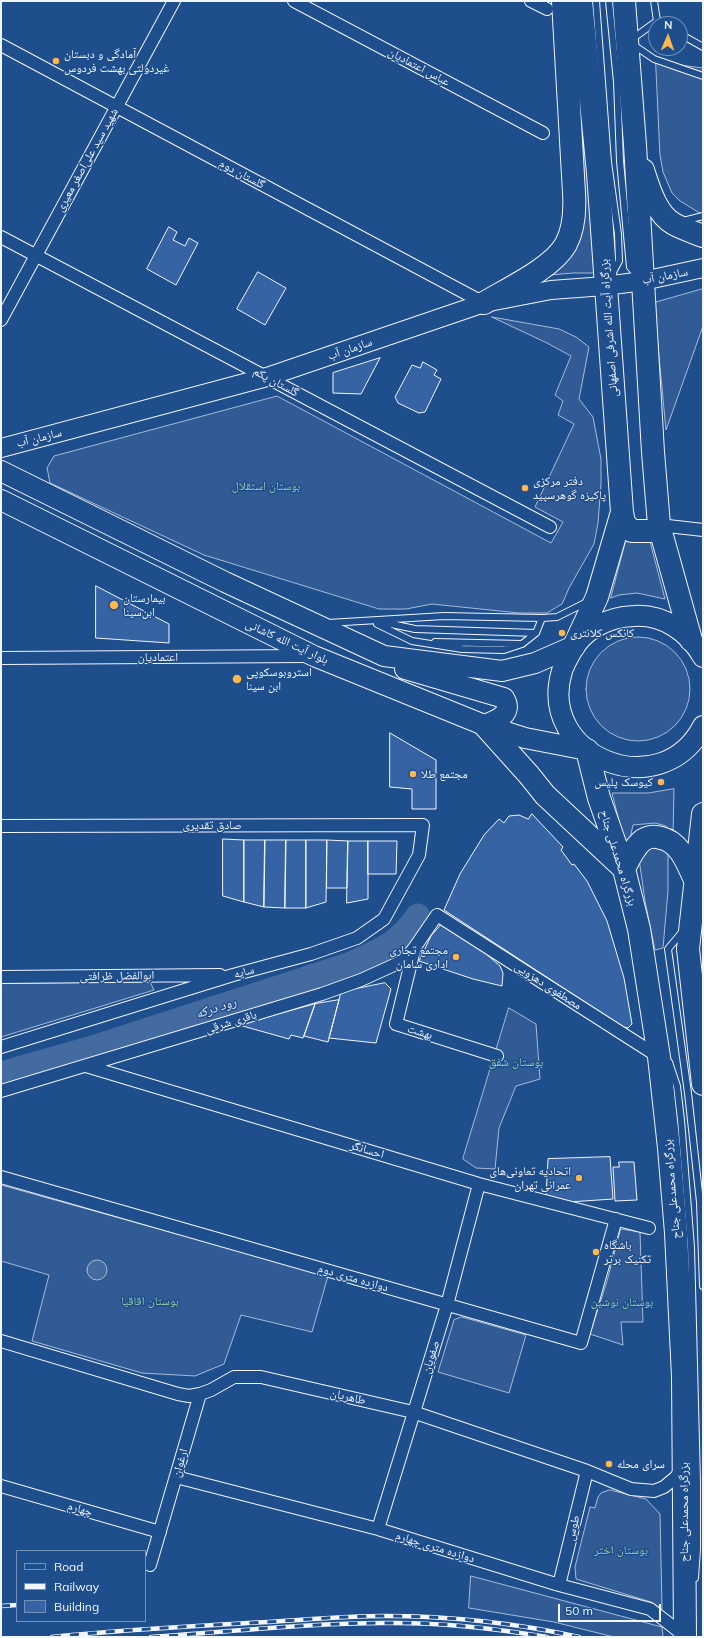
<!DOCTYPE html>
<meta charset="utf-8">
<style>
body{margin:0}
#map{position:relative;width:704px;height:1638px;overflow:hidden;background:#1f4e8c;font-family:Mulish,sans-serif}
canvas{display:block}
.frame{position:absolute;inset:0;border:2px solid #f2f6ff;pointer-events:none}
.legend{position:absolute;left:16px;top:1550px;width:130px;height:72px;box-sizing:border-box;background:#1f4e8c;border:1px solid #7391ba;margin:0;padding:5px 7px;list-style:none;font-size:12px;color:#f2f6ff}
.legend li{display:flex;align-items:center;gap:8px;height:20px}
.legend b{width:20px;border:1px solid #7391ba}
.north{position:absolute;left:648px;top:16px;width:40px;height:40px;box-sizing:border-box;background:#1f4e8c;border:1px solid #7391ba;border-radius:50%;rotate:2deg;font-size:11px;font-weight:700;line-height:16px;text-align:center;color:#f2f6ff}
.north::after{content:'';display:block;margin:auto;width:14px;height:18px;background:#ffb74d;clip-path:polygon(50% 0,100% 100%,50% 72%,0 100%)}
.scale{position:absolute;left:558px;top:1604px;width:103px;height:18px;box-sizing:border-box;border:2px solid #f2f6ff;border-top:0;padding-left:5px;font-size:12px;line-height:14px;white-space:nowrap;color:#f2f6ff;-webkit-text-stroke:3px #1f4e8c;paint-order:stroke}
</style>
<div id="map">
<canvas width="704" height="1638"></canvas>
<div class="frame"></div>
<ul class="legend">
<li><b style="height:5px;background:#1f4e8c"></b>Road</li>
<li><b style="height:5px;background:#f2f6ff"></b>Railway</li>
<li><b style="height:11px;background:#3563a3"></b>Building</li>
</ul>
<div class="north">N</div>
<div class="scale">50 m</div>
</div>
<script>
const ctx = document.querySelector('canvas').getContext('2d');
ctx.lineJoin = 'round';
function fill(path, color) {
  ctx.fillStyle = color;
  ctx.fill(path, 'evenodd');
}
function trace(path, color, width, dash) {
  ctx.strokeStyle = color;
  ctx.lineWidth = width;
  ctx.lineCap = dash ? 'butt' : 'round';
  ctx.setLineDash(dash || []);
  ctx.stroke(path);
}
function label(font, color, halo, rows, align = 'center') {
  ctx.font = font + ' Mulish,"Noto Naskh Arabic",sans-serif';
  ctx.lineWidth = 3;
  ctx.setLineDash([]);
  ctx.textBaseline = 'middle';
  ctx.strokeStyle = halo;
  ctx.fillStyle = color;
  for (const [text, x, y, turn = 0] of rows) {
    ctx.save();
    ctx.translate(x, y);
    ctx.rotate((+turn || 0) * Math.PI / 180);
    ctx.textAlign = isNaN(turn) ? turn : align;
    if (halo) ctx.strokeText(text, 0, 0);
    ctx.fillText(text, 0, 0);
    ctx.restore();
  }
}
const built = new Path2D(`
 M656,62l47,6v147l-23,-14 -8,-8 -9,-21 -3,-17z
 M581,75l13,198h-21l-35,3 23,-15 12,-148z
 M703,289v37l-37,104 -12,-127z
 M492,317l67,12 17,8 13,10 -10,52 14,18 8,42v25l-3,39 -4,21 -25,44 -7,16 -15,9h-28l-87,-9 -26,5h-27l-175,-54 -154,-72 -3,-15 7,-12 223,-60 274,147 12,-21 -28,-15 39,-83 -16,-9 5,-14 -8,-6 16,-39 -24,-13z
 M628,533l20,1 17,65 -28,-6 -18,2 -8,3z
 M586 689a52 52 0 1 1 104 0a52 52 0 1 1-104 0Z
 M674,789l-1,47 -7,-10 -11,-3 -22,2 -6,28 -15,-60h36z
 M663,847l5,6v38l-5,57 -8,2 -10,-49 -6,-42 6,-10z
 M150,982l4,8 -153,47v-53z
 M509,1008l27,16 4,55 -24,7 -17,42 -4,41 -19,-1 -13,-9z
 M1,1185l327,91 -16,56 -71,-17 -17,49 -29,12 -53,-3 -110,-32 17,-66 -48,-14z
 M621,1229l19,3 3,90h-22l2,23 -33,-11 17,-53z
 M462,1317l64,18 -17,58 -71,-21 16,-52z
 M610,1490l36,9 14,15 2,95 -11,-7 -75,-23 -1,-12 15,-60 5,1 3,-11 3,-4z
 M471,1576l191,51 1,10h-49l-60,-15 -85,-14z`);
fill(built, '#305b95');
trace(built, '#a8bbd7', 1);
const water = new Path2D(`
 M87 1270a10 10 0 1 1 20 0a10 10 0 1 1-20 0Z`);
fill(water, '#446ba0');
trace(water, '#a8bbd7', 1);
trace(new Path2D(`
 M1,1074l95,-27 253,-82c30,-14 50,-21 69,-49`), '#446ba0', 25);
const building = new Path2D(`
 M169,227l8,5 -4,8 12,6 4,-8 9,5 -22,42 -29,-16z
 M258,272l28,16 -21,37 -28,-16z
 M380,358l-19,36 -28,-1v-20z
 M423,362l14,8 -3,5 7,4 -16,33 -6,1 -21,-10 -3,-6 17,-32 8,3z
 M96,586l73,38v19l-73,-5z
 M390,733l46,27v49h-24v-20l-22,-2z
 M532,814l31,33 -2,3 11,15 2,-1 13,17 20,40 17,57 8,46 -4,4 -5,-1 -179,-117 16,-36 24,-39 15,-16 5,4 5,-7 10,-1 9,4z
 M223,839l21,1v62l-21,-6z
 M244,840h21l-1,67 -20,-5z
 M265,840h21l-1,68 -21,-1z
 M286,840h20v68h-21z
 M306,840h21l-1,62 -20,6z
 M327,840l21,1 -1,47h-20z
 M348,841h20v58l-21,4z
 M368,841h29l-1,33h-28z
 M441,925l16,8 28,20 15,13 3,7 -1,13 -29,-7 -54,-18 12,-25z
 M385,983l6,6 -15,54 -47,-5 12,-46z
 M339,1000l-11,42 -24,-6 11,-32z
 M315,1004l-12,34 -12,-3 -2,4 -50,-14z
 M610,1157l3,42 -44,3 -23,-6 2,-37z
 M619,1162h15l3,38 -22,1 -2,-34h6z`);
fill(building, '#3563a3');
trace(building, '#f2f6ff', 1);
const lane = new Path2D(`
 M596,1l12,161 10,72 1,27 -7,13
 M609,1l8,81 3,79 10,106 6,7
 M680,34l23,13
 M632,39l25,-18 -3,-20
 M632,44l22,15 49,17
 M683,221l20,-5
 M377,621l38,8 121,4 6,-15
 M328,623l116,-7 98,2 15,-1 30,-15
 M377,624l35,17 50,8 42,1 18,-6
 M435,642l87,2 14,-11
 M683,931l-15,18 20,144 12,109 3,84
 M669,1062l8,24 4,34 10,127 6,235v67l-2,29`);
const street = new Path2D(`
 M294,1l249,132
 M531,1l16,8
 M1,45l483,258
 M1,237l549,290
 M1,320l173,-319
 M659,525l44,5
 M1,658l307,-2
 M1,826l422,-1 -4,30 -35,64 -27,19 -46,16 -78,21 -232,72
 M414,950l-18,74 101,32
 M1,977l219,-2
 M86,1066l393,118 170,44
 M1,1091l321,-97 39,-14 44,-20 10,-13 22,-32 222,142
 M1,1177l580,166 35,-124
 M1,1341l177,53 11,2 11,-2 11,-4 23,-13h27l152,35 174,59 44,18 23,2 10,-4 12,-10 7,-10
 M176,1477l202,52 181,56 91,24 35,27
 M1,1486l159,46
 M378,1529l69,-224 32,-121
 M150,1565l50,-171
 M559,1585l28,-114`);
const secondary = new Path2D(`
 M1,448l266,-71 217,-74 67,-13 54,-4 38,-5 60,-13`);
const primary = new Path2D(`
 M1,471l224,111 159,74 118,15 33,-8 39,-17
 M1,500l313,156 170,69 41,13 62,12
 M703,657c-14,-25 -40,-43 -69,-41 -27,1 -52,14 -64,38 -3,6 -6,11 -8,17 -26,86 99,136 141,55
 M405,669l99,29c10,16 -8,23 -20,27`);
const highway = new Path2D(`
 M624,1l11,144 18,307 6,73 32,115
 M643,170c6,18 13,44 31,54 9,5 19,8 29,12
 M484,303c23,-14 69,-35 82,-59 8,-15 9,-35 8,-51l-11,-192
 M622,512l2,11 8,8h19l8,-6
 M574,646l23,-49 25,-85 -24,-339 -17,-172
 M484,725l45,50 16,20 76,71
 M587,750l12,48 25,71 15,60 20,128 10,91 7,85 7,144 2,260
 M703,814l-15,135 15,135
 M624,869c5,-10 10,-22 19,-29 5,-3 12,-4 18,-2 20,4 27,28 35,44`);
trace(lane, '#f2f6ff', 8);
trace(street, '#f2f6ff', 14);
trace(secondary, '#f2f6ff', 20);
trace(primary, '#f2f6ff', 22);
trace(highway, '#f2f6ff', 24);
trace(lane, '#1f4e8c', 6);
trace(street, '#1f4e8c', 12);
trace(secondary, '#1f4e8c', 18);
trace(primary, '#1f4e8c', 20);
trace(highway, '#1f4e8c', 22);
const rail = new Path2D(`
 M1,1606l16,-1
 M52,1637c65,-7 130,-10 196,-14 45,-2 91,-7 136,-7 65,0 132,7 195,21
 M151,1637c78,-5 155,-14 233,-14 54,-1 109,5 163,14`);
trace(rail, '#f2f6ff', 4.5);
trace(rail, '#1f4e8c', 3, [9]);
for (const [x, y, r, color] of [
 [56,61,4,"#ffb74d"],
 [525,488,4,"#ffb74d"],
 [114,605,5,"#ffb74d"],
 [562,633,4,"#ffb74d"],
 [237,679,5,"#ffb74d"],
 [413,774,4,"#ffb74d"],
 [661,782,4,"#ffb74d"],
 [456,957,4,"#ffb74d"],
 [579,1178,4,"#ffb74d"],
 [596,1252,4,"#ffb74d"],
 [609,1464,4,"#ffb74d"]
]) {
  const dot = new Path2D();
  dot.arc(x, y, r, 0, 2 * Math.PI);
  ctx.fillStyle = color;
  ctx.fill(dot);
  trace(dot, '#1f4e8c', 1.5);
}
label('12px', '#f2f6ff', '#1f4e8c', [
 ["آمادگی و دبستان",64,54],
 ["غیردولتی بهشت فردوس",64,68],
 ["دفتر مرکزی",533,481],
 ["پاکیزه گوهرسپید",533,495],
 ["بیمارستان",123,598],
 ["ابن‌سینا",123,612],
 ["کانکس کلانتری",570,633],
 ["استروبوسکوپی",246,672],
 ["ابن سینا",246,686],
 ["مجتمع طلا",421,774],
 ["کیوسک پلیس",653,782,"right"],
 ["مجتمع تجاری",448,950,"right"],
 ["اداری سامان",448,964,"right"],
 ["اتحادیه تعاونی‌های",571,1171,"right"],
 ["عمرانی تهران",571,1185,"right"],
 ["باشگاه",604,1245],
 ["تکنیک برتر",604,1259],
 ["سرای محله",617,1464]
], 'left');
label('12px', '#f2f6ff', '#1f4e8c', [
 ["عباس اعتمادیان",419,67,28],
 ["شهید سید علی‌اصغر معیری",87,160,-61],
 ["گلستان دوم",242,174,28],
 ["سازمان آب",665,276,-11],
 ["بزرگراه آیت الله اشرفی اصفهانی",609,328,-94],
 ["سازمان آب",350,349,-19],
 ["گلستان یکم",276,382,28],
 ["سازمان آب",39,438,-14],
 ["بلوار آیت الله کاشانی",287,642,25],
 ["اعتمادیان",158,657],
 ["صادق تقدیری",212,825],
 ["بزرگراه محمدعلی جناح",618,858,73],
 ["سایه",244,972,-15],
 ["ابوالفضل ظرافتی",117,976,-1],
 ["مصطفوی دهزویی",548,986,33],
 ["باقری شرقی",231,1022,-17],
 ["بهشت",420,1032,17],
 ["احسانگر",367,1150,17],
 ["بزرگراه محمدعلی جناح",672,1189,-95],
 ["دوازده متری دوم",353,1278,16],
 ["صفویان",431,1357,-72],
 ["طاهریان",348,1397,13],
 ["ارغوان",180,1463,-74],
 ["چهارم",80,1509,16],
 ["بزرگراه محمدعلی جناح",684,1512,-90],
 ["طوس",573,1528,-76],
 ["دوازده متری چهارم",435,1547,17]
]);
label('12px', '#97c8a6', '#1f4e8c', [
 ["بوستان استقلال",266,486],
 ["بوستان شفق",516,1062],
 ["بوستان اقاقیا",150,1301],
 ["بوستان نوشین",622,1302],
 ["بوستان اختر",621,1550]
]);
label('italic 13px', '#f2f6ff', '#1f4e8c', [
 ["رود درکه",216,1008,-18]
]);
</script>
